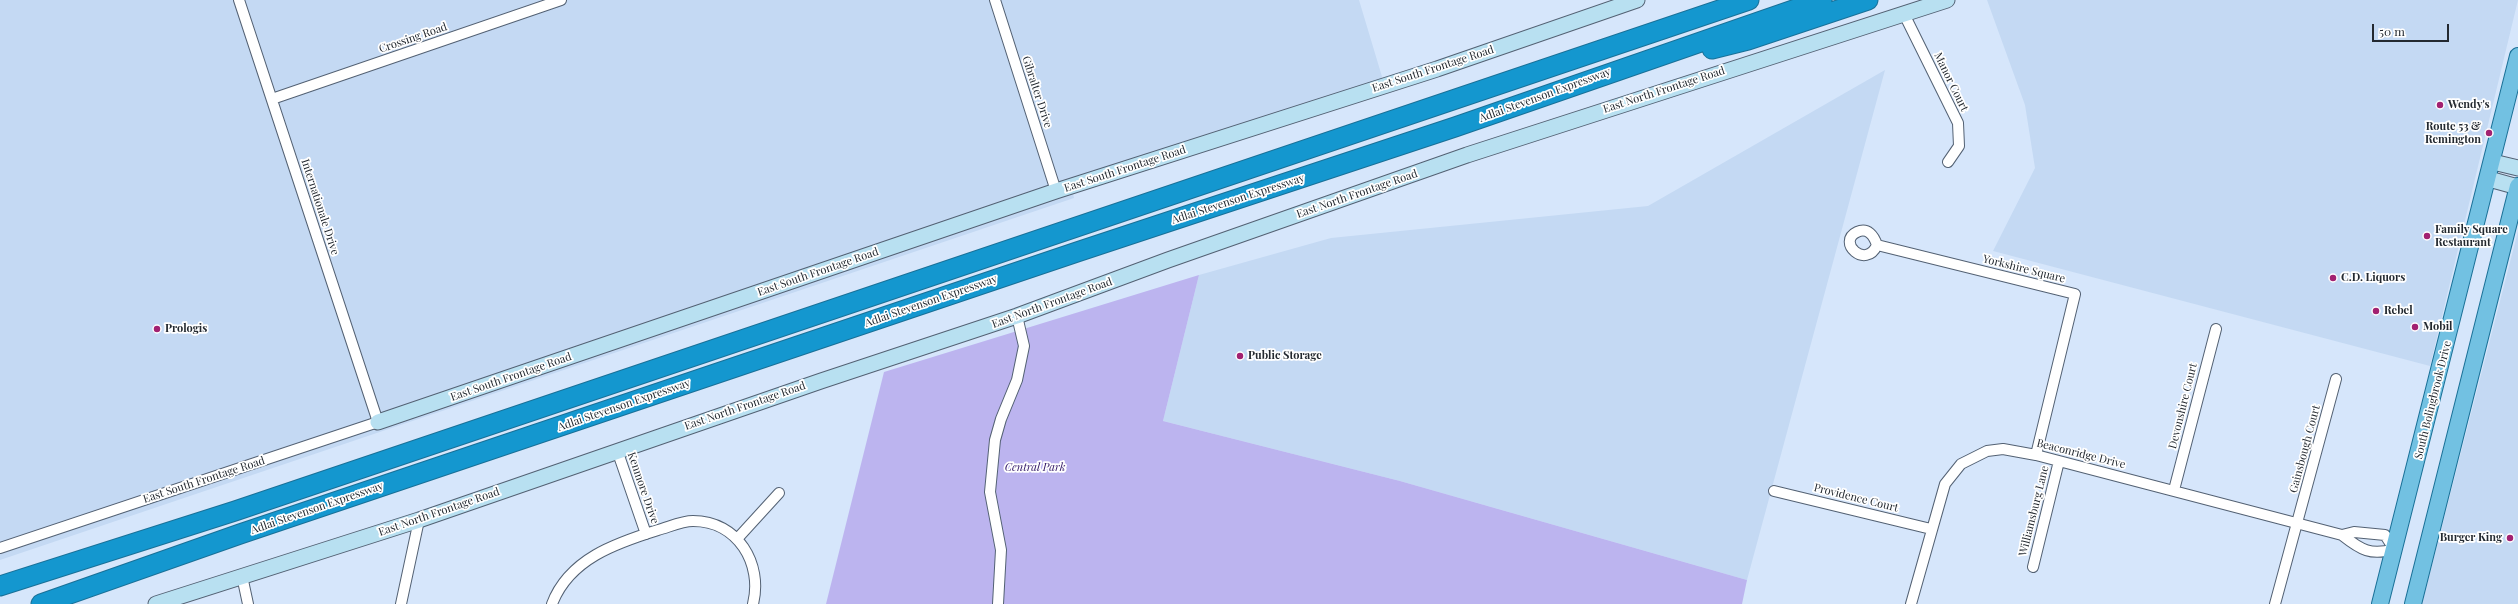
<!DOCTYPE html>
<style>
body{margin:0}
#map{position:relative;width:2518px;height:604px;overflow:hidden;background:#d6e6fb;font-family:"Playfair Display",serif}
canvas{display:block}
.scale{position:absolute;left:2372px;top:24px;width:77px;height:18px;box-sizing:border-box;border:2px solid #232930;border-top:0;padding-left:5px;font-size:12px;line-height:14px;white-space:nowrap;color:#232930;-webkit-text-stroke:3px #fff;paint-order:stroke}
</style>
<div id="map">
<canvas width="2518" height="604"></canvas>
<div class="scale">50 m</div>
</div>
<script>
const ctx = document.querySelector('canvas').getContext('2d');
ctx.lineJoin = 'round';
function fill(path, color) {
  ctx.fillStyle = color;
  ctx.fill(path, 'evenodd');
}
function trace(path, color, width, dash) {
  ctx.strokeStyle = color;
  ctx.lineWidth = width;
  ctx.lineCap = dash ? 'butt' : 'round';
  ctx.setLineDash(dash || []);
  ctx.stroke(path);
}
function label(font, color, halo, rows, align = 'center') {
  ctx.font = font + ' "Playfair Display",serif';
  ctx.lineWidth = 3.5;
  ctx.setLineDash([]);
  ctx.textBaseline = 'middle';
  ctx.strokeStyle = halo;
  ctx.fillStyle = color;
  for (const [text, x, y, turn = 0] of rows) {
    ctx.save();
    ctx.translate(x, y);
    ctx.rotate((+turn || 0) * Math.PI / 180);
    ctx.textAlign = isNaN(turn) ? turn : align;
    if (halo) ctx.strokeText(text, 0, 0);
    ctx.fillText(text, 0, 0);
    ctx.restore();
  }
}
fill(new Path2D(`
 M0,0h1359l24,80 -313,101 4,17 -1074,362z
 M1987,0h531l-88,366 -437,-115 42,-83 -10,-63z
 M1885,70l-138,510 -347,-99 -237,-60 36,-146 132,-37 317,-32z
 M2518,231v373h-96z`), '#c4d9f3');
fill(new Path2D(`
 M1199,275l-36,146 237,60 347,99 -5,24h-916l58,-232z`), '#bcb4ef');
const street = new Path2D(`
 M995,0l61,191
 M1904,14l54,109 1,23 -11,16
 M272,99l289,-99
 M1877,245c-11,25 -41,-3 -20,-13 11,-5 17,4 20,13l198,49 -39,161
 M617,450l29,84
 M2174,490l42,-161
 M1774,491l157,38
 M737,539l42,-46
 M0,548l378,-126 -139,-422
 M2033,567l26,-106
 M242,576l6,28
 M401,604l18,-84
 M552,604c17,-45 64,-61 106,-74 11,-3 24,-9 35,-9 45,0 70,43 60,83
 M998,604l3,-54 -11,-58 5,-52 6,-21 16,-39 7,-34 -7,-30
 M1911,604l34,-120 16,-20 26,-13 16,-2 33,6 306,80c19,15 29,21 52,14l-9,-14 -31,-3 -12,3
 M2275,604l61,-225`);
const secondary = new Path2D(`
 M2493,162l25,6
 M2489,179l29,8
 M378,422l678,-231 381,-122 200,-69
 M156,604l263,-84 402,-139 196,-65 151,-56 299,-105 480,-155`);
const primary = new Path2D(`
 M2380,604l138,-548
 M2413,604l105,-418`);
const highway = new Path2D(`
 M1712,49l36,-9 120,-40
 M0,586l235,-75 1514,-511
 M41,604l199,-70 837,-282 378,-125 367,-127`);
trace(street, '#536173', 12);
trace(secondary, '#536173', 17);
trace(primary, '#197097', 18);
trace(highway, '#197097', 21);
trace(street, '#fff', 10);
trace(secondary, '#b8e0f1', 15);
trace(primary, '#72c1e2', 16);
trace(highway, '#1497cf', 19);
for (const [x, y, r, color] of [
 [2440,105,4,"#a22171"],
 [2489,133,4,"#a22171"],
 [2427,236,4,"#a22171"],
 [2333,278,4,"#a22171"],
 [2376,311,4,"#a22171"],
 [2415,327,4,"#a22171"],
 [157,329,4,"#a22171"],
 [1240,356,4,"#a22171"],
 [2510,538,4,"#a22171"]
]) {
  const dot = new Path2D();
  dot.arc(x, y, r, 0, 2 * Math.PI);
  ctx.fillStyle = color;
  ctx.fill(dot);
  trace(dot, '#fff', 1.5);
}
label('11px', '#232930', '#fff', [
 ["Crossing Road",413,38,-19],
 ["East South Frontage Road",1433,69,-18],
 ["Manor Court",1951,82,64],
 ["East North Frontage Road",1664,90,-18],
 ["Gibralter Drive",1037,92,72],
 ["Adlai Stevenson Expressway",1545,95,-20],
 ["East South Frontage Road",1125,169,-18],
 ["East North Frontage Road",1357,194,-19],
 ["Adlai Stevenson Expressway",1238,199,-18],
 ["Internationale Drive",320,207,72],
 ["Yorkshire Square",2024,269,14],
 ["East South Frontage Road",818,272,-19],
 ["Adlai Stevenson Expressway",931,301,-19],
 ["East North Frontage Road",1052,303,-20],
 ["East South Frontage Road",511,377,-19],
 ["South Bolingbrook Drive",2433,400,-76],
 ["Adlai Stevenson Expressway",624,405,-19],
 ["East North Frontage Road",745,406,-19],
 ["Devonshire Court",2183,406,-76],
 ["Gainsbough Court",2305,449,-75],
 ["Beaconridge Drive",2081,454,14],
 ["East South Frontage Road",204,480,-18],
 ["Kenmore Drive",643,488,71],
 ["Providence Court",1856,498,14],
 ["Adlai Stevenson Expressway",317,508,-19],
 ["Williamsburg Lane",2034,511,-76],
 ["East North Frontage Road",439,512,-19]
]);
label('bold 11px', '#232930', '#fff', [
 ["Wendy's",2448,105],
 ["Route 53 &",2481,127,"right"],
 ["Remington",2481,140,"right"],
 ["Family Square",2435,230],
 ["Restaurant",2435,243],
 ["C.D. Liquors",2341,278],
 ["Rebel",2384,311],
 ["Mobil",2423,327],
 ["Prologis",165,329],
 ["Public Storage",1248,356],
 ["Burger King",2502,538,"right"]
], 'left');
label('italic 11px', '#2f1464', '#fff', [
 ["Central Park",1035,468]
]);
</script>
